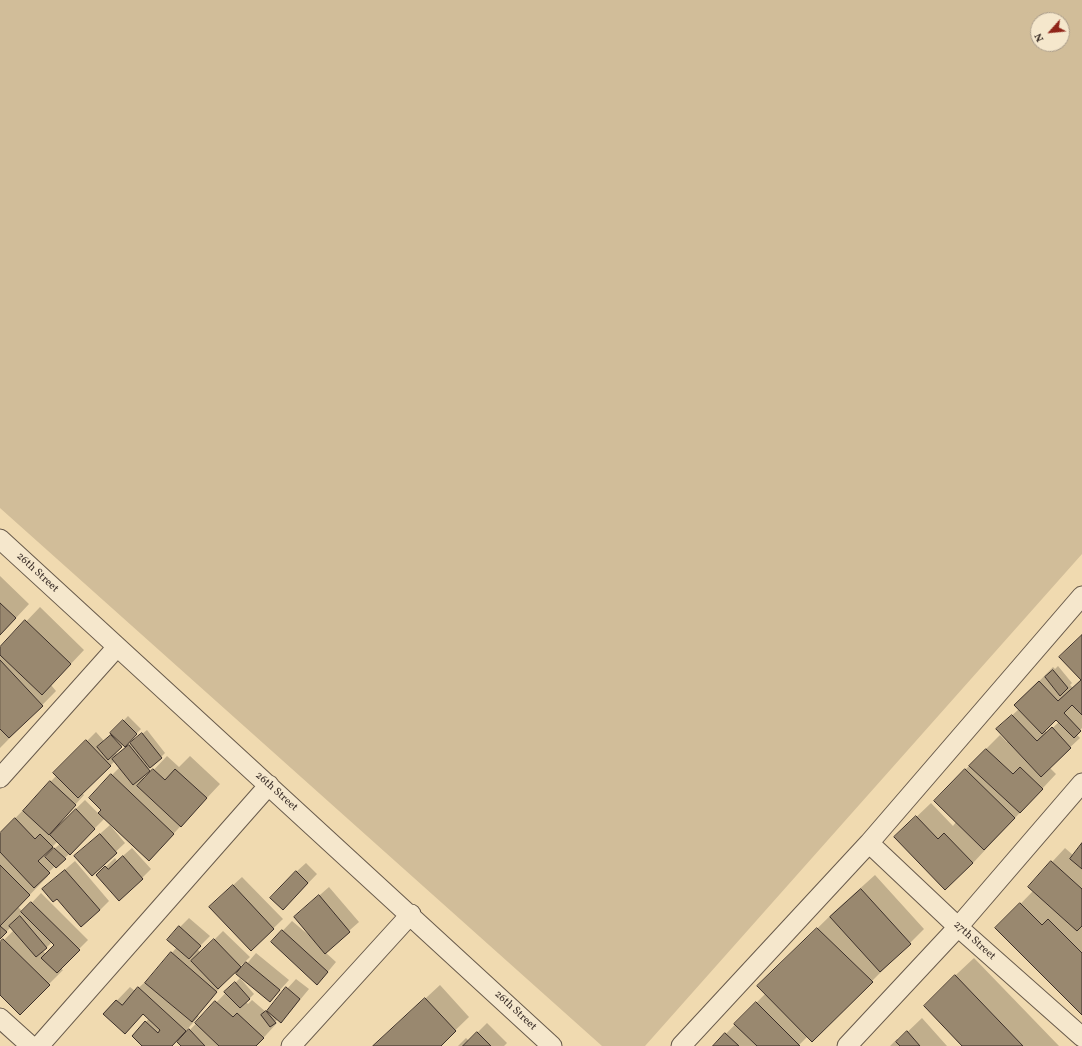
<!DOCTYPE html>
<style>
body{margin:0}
#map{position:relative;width:1082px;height:1046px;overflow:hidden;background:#f0dab0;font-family:Vollkorn,serif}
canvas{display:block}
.north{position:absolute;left:1030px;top:12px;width:40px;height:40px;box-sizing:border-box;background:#f5e7cc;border:1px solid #ab9d8b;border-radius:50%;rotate:243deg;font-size:11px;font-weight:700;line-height:16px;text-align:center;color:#3b2f29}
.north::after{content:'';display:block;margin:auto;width:14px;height:18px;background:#8f2418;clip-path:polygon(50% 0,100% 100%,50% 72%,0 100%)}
</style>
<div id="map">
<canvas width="1082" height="1046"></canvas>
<div class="north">N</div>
</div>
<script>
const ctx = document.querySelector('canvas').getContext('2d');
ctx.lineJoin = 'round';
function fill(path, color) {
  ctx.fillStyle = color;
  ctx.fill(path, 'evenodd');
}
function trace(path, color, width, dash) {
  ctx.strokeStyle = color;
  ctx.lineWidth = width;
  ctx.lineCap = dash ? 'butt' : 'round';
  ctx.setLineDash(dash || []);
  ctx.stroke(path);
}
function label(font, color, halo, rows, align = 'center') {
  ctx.font = font + ' Vollkorn,serif';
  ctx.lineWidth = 4;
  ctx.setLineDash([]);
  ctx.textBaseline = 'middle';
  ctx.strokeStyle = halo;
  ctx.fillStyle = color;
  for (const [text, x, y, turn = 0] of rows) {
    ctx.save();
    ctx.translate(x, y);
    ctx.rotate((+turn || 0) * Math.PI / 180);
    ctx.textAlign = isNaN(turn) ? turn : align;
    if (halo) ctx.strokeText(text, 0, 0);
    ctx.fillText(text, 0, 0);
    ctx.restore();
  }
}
fill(new Path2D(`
 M0,0h1082v554l-437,492h-43l-602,-538zM1038,20h24v24h-24z`), '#d1bd99');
fill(new Path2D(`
 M0,576l29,28 -29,31z
 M40,607l44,43 -33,35 5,6 -56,57v-99z
 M1082,636v92l-6,6 4,4 -31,29 7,7 -83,89 -63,-40 21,-20 22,23 3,-4 9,-52 35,-35 7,7 1,-2 -1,-20 12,-11 -3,-4 37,-38 2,2 3,-3 14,17 -2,2 3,3 9,-9zM1056,719l3,3 -12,11 -2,-3z
 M128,716l13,13 -16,16 -1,-1 -9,8 2,2 30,-24 18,23 -23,23 3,3 22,-23 12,11 11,-11 30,28 -57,61 -58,-27 -49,49 -1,-1 -9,9 2,1 -30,31 5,5 18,-19 47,47 -28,28 3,2 -43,43 -20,-20v-49l14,-14 -3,-3 -11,11v-104l57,-59 -2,-2 41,-41 8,9zM115,761l5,6 -8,8 -9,35 -4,4 -14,-14 -25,24 -1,-1 25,-28 -2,-2zM57,842l3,2 -6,5 -2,-2zM52,942l3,3 -9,9 -3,-3z
 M110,825l15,18 -33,31 -7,-27z
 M1082,845v169l-85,-86 36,-37 19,-29 13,-14 9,8z
 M132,848l19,21 -9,9 -45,-3 18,-17 2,3z
 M75,861l34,40 -9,9 -47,-30z
 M306,863l11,11 -25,26 4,-28z
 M875,875l49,54 -112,112 -4,-5 -10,10h-84l51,-52 12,-26 59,-58z
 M242,877l41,42 -32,31 -32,-52z
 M329,887l30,35 -34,30 11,10 -10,12 -54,-32 20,-21 25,21 -12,-34z
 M189,918l21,18 -13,13 4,4 22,-22 27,26 -21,20 -32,38 2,1 -16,18 1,2 56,-58 14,16 -8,8 2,2 4,-4 14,12 30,-33 13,10 -19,23 -9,9 -3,-2 -3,3 2,1 -21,23h-75l-4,-5 -5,5h-28l2,-24 3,-4 -5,-5 -19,20 -21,-19 26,-27 5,4 18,-16 24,-28 3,-20z
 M256,953l33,27 -19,21 -32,-27z
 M974,958l85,88h-95l-21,-59z
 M440,985l29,32 -30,29h-65z
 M922,1018l25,28h-57l7,-7 2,1z
 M487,1023l20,20 -3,3h-46l8,-8 3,3z`), '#0003');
const building = new Path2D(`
 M0,603l16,15 -16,17z
 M25,620l46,44 -29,31 -42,-40v-8z
 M1082,635v80l-10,-10 -8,8 17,18 -7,7 -18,-18 -14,14 -28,-29 25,-24 19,20 23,-21 -22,-23z
 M0,660l43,46 -34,32 -9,-9z
 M1053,670l15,18 -8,8 -15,-19z
 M1012,715l25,26 15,-14 19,21 -30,29 -45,-48z
 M123,720l14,14 -12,13 -15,-14z
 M142,733l20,25 -12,10 -20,-25z
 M111,735l11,12 -14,13 -11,-13z
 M86,740l25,26 -33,32 -25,-25z
 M129,745l21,26 -17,14 -21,-26z
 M986,749l27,25 7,-7 23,22 -23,24 -51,-47z
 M153,769l12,11 10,-11 32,29 -26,29 -44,-41z
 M965,769l50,49 -31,32 -50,-49z
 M111,774l63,60 -25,27 -51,-48 3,-3 -12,-12z
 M50,781l26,24 -27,30 -26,-24z
 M76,809l19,20 -25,26 -20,-20z
 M916,816l22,23 6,-6 29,30 -28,27 -51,-53z
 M15,818l20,21 5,-5 13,13 -15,14 12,12 -16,15 -34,-36v-19z
 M100,834l17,19 -25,23 -18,-20z
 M1082,843v26l-12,-10z
 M54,848l12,11 -10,9 -11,-11z
 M123,856l20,23 -24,22 -23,-26 9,-9 3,3z
 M1051,861l31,28v37l-5,5 -49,-44z
 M0,865l30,30 -30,31 7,6 -7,7z
 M65,870l35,40 -19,17 -24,-28 -4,3 -11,-13z
 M296,871l12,12 -25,27 -13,-12z
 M233,885l41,44 -23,22 -42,-44z
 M861,889l50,55 -31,28 -50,-55z
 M319,895l31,37 -25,22 -31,-37z
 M31,902l49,48 -23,23 -16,-15 13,-13 -33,-33z
 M1020,903l22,22 6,-6 34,34v62l-87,-87z
 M20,916l27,32 -11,9 -27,-31z
 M179,926l22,20 -12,13 -22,-19z
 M817,928l56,54 -61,60 -55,-56z
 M282,930l46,42 -11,13 -46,-43z
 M3,939l47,46 -30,30 -20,-20v-53z
 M214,939l27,28 -23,22 -27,-28z
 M171,952l46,40 -25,30 -47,-39z
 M246,962l34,28 -10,12 -34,-28z
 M955,975l68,71h-61l-38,-40z
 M235,982l15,17 -10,9 -16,-16z
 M138,987l48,44 -14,15h-30l-10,-10 13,-15 13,12 2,-3 -17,-16 -18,20 -22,-20 13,-14 6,5z
 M286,987l14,12 -19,24 -14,-12z
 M425,998l31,33 -15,15h-68z
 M215,1001l18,16 4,-4 27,25 -8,8h-37l-24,-23z
 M756,1002l44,44h-43l-23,-22z
 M266,1011l10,12 -6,4 -9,-12z
 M189,1029l16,17h-24l-4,-4z
 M907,1031l13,15h-20l-4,-4z
 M477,1032l14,14h-28z
 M725,1033l14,13h-26z`);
fill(building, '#99886f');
trace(building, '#3b2f29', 1);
const minor = new Path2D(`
 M0,539l552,507
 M0,778l117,-131
 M869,843l89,84 124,110
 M0,1018l31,28
 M39,1046l230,-261
 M291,1046l120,-132
 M681,1046l188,-203 213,-247
 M847,1046l111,-119 124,-144`);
trace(minor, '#685a4b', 21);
trace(minor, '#f5e7cc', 19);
label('11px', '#3b2f29', '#f5e7cc', [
 ["26th Street",37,573,43],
 ["26th Street",276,792,42],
 ["27th Street",974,941,42],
 ["26th Street",515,1011,43]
]);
</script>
